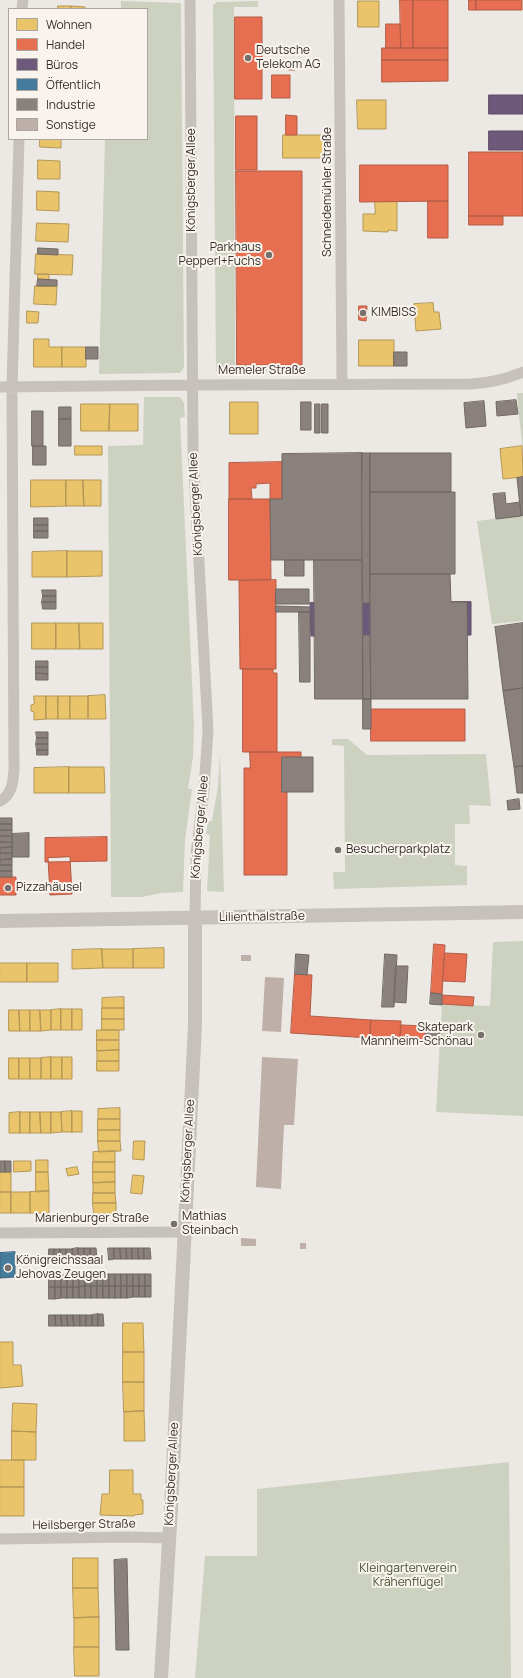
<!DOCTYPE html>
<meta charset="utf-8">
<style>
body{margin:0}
#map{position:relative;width:523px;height:1678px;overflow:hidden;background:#ece9e4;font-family:Manrope,sans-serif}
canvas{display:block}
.legend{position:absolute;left:8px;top:8px;width:140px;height:132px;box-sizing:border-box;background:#f8f3ed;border:1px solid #aba59f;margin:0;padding:5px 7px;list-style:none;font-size:12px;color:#372f2b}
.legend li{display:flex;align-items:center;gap:8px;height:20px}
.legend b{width:20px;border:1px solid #aba59f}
</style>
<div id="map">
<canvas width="523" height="1678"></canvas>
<ul class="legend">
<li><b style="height:11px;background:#e9c46a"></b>Wohnen</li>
<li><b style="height:11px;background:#e76f51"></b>Handel</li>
<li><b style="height:11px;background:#6d597a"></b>Büros</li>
<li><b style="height:11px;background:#457b9d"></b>Öffentlich</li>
<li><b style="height:11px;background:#8a817c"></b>Industrie</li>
<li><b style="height:11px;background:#beafa8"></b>Sonstige</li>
</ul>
</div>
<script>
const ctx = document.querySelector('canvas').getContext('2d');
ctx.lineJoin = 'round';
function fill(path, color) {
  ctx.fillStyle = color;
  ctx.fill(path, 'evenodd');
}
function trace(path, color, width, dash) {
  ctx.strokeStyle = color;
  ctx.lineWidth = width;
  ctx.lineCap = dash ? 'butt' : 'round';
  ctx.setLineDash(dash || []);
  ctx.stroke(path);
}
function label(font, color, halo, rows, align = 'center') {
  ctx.font = font + ' Manrope,sans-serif';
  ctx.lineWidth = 4;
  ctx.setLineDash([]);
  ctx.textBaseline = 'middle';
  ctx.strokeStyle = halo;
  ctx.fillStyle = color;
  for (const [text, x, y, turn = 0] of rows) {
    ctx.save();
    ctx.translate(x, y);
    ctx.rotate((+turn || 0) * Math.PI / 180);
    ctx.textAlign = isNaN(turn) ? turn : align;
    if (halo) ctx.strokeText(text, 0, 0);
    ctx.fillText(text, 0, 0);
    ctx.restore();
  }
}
fill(new Path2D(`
 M121,1l60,2 3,364 -4,6 -81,1 6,-235h42v-130h-26z
 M258,1v6h-24l1,359h58v6h-77l-3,-367 4,-3z
 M517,393h6v60l-6,-58z
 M144,397h36l4,6 1,14 -5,1 14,308 -1,31 -5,32h4l-7,51 -2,52 -22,1 -19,4h-31l-3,-451 35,-1z
 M523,515v106l-31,3 -15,-103z
 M332,739h16l19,16 119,-1 5,52 -22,-1 1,19h-15v41l12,1v19l-133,4 -1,-17h12l-1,-126 -12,-1z
 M220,752l4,140 -17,-1 3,-56 -4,-1 2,-13h4l6,-35z
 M523,941v175l-87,-4 6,-108 48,2 3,-64z
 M509,1462l2,216h-316l10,-122h52v-67z`), '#cdd1c0');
const homes = new Path2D(`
 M358,1h21v26h-21z
 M58,6h13v3h-13z
 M71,6l14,1v2h-14z
 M357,100h29v29h-28z
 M283,135h41v23h-41z
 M40,139h21v9l-21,-1z
 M38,160l22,1v18h-22z
 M37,191l22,1v19l-22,-1z
 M375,201h22v30l-9,-1v2l-25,-1v-17h12z
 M37,223l32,1 -1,18 -32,-1z
 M36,254l37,1 -1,20 -37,-1z
 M38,274h11v6l-11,-1z
 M35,286h22l-1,19 -22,-1z
 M433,303l1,9h5l2,17 -25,2 -2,-27z
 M27,311l12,1 -1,11h-11z
 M34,339h15v8h13v20h-28z
 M359,340h35v26h-35z
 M62,347h24v20h-24z
 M230,402h28v32h-28z
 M81,404h29l-1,27h-28z
 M110,404h28v27h-29z
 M75,446h27v9h-27z
 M522,446l1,31 -20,2 -3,-30z
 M31,480h35v26l-35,1z
 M66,480h17l1,26h-18z
 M83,480h18v26h-17z
 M67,551v26h-35v-25z
 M67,551h35v25l-35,1z
 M32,623h24v26h-24z
 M56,623h23l1,26h-24z
 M79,623h24v26h-23z
 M105,695l1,24h-18v-23z
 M34,696h12v23l-12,1v-8l-3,-1v-6l3,-1z
 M46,696h12v23h-12z
 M58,696h12v23h-12z
 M70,696h18v23h-18z
 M69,767h35l1,26h-36z
 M69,767v26h-35v-25z
 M164,948v20h-31v-19z
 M102,949h31v19h-30z
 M102,949l1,19 -31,1v-19z
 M0,963h27v19h-27z
 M27,963h31v19h-31z
 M124,997v11h-22v-10z
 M102,1008h22v11h-22z
 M61,1009v21h-10v-20z
 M61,1009h11v21h-11z
 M72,1009h10v21h-10z
 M9,1010h10l1,21h-11z
 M19,1010h11v21h-10z
 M30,1010h10l1,21h-11z
 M40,1010h11v20l-10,1z
 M102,1019h22v11h-22z
 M97,1030h22v10h-22z
 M97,1040h22v10l-22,1z
 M119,1050v11h-22v-10z
 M51,1057h11v22h-11z
 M51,1057v22h-10v-21z
 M62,1057h10v22h-10z
 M9,1058h10v21h-10z
 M19,1058h11v21h-11z
 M30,1058h11v21h-11z
 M97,1061h22v10h-22z
 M120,1108v11h-22v-10z
 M72,1111h10v21h-10z
 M72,1111v21h-10l-1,-20z
 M20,1112v21h-11v-20z
 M20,1112h10v21h-10z
 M30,1112h10l1,21h-11z
 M40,1112h11v21h-10z
 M51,1112h10l1,20 -11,1z
 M98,1119h22v11h-22z
 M98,1130h22v11h-22z
 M98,1141h22l1,10 -22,1z
 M134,1141h11l-1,19 -11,-1z
 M115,1151v11h-22v-10z
 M36,1160h12v12h-12z
 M14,1161h17v10l-17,1z
 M93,1162h22v10h-22z
 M77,1167l2,7 -11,2 -2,-7z
 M0,1172h11v20h-11z
 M36,1172h12l1,19 -13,1z
 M93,1172h22v10l-22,1z
 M133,1175l11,1 -2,18 -11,-1z
 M115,1182v11h-22v-10z
 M49,1191v22h-19v-21z
 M0,1192h11v21h-11z
 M11,1192h19v21h-19z
 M93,1193h22l1,10h-23z
 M93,1203h23v10l-22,1z
 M123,1323h20l1,29h-21z
 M0,1342h13v23h8l2,21 -23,2z
 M123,1352h21v30h-21z
 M123,1382h21v29l-20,1z
 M13,1403l24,1 -1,28 -24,-1z
 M144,1411l1,30h-21v-29z
 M12,1431l24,1v28h-24z
 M0,1460h24v27h-24z
 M110,1470h23v24h8v6h2v14l-9,1v1l-34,-1 2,-21h7z
 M0,1487h24v29h-24z
 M73,1558h25v30h-25z
 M73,1588h25l1,29 -25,1z
 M99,1617v30h-25v-29z
 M74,1647h25v29h-24z`);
fill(homes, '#e9c46a');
trace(homes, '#b49757', 1);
const shops = new Path2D(`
 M400,0h13v48h-12z
 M413,0h35v48h-35z
 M469,0h7v10h-7z
 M476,0h46v10h-46z
 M235,17h27v82h-27z
 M386,24h14l1,24h-15z
 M382,48h66v12h-66z
 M382,60h66v21l-66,1z
 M289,62h7l-1,8h-6z
 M272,75h18v23h-18z
 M286,115l11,1v19h-11z
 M236,116h21v54h-21z
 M469,152h54v64h-54z
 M360,165h88v36l-88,1z
 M236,171h66v194h-65z
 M428,201h20v37h-20z
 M469,216h34v9h-34z
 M359,306h8l-1,15 -7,-1z
 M282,462v37h-12v-16l-14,1v4h-5l1,11h-23v-36z
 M229,499h41l1,81h-42z
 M276,580v89h-36l-1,-88z
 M243,669h30v4h4v79h-34z
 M371,709h94v32h-94z
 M250,752h51v33l-14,1v89h-43v-107h6z
 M107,837v24l-62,1v-24z
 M70,857l2,37 -22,1 -2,-37z
 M0,877h16v18h-16z
 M434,944l11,1 -3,49 -11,-1z
 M445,953l22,1 -2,28 -22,-1z
 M295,974l17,1 -2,41 61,4 -1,18 -79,-5z
 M442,995l32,2 -1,9 -31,-2z
 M371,1020l30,1 -1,19 -30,-2z
 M401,1025l25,1 -1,15 -25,-1z`);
fill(shops, '#e76f51');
trace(shops, '#b25c46', 1);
const offices = new Path2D(`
 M489,95h34v19h-34z
 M489,131h34v19h-34z
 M471,602v33l-160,1 -1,-33z`);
fill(offices, '#6d597a');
trace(offices, '#5d4c62', 1);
const public = new Path2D(`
 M15,1252v25l-15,1v-25z`);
fill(public, '#457b9d');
trace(public, '#41647b', 1);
const industry = new Path2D(`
 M38,248l20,1v6l-20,-1z
 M38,279l19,1v6h-20z
 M86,347h12v12h-12z
 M394,352h13v14h-13z
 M516,400l2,14 -21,2 -1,-14z
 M484,401l2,25 -20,2 -2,-25z
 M301,402h10v28h-10z
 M315,404h5v29h-5z
 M322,404h6v29h-6z
 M59,407h12v12h-12z
 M32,411h11v35h-11z
 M59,419h12v27h-12z
 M33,446h13v19h-13z
 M362,453h8v150h-7z
 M362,453v107h-91l-1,-61h12v-45z
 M370,453h81v39h-81z
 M523,477v38l-2,1 -4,-38z
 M370,492h85v82h-85z
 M505,493l1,11 14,-2 1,14 -25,3 -3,-25z
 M34,518h14v7h-14z
 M34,525h14v6h-14z
 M34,531h14v7h-14z
 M285,560h19v16h-19z
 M314,560h48l1,139h-48z
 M370,574h80l1,28h16l1,97h-97z
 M276,589h33v15h-33z
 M42,590h14v6h-13z
 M43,596h13v6h-14z
 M42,602h14v7h-13z
 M276,606l34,1v5h-34z
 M299,612h11v70h-10z
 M523,623v65l-20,3 -8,-64z
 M363,635h7l1,64h-8z
 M36,661h12v6h-12z
 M36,667h12v7l-12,-1z
 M36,673l12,1v6h-12z
 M523,688v78l-9,1 -11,-76z
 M363,699h8v30h-8z
 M36,732h12v6h-11z
 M37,738h11v6h-12z
 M36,744h12v6h-11z
 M37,750h11v5h-11z
 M282,757h31v35h-31z
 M523,766v27h-6l-3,-26z
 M519,799l1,10 -12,1 -1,-9z
 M0,818h12v6h-12z
 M0,824h12v6h-12z
 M0,830h12v6h-12z
 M29,833v24h-17v-23z
 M0,836h12v6h-12z
 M0,842h12v5l-12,1z
 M12,847v6h-12v-5z
 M0,853h12v6l-12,1z
 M12,859v6h-12v-5z
 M0,865h12v6h-12z
 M0,871h12v6h-12z
 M296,954l13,1 -2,20 -12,-1z
 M385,954l12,1 -3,52h-12z
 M396,966h12l-2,37 -12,-1z
 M431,993l11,1v11l-12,-1z
 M426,1028h14l-1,14 -14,-1z
 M0,1161h5v11h-5z
 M5,1161h6v11h-6z
 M78,1248h6l1,12h-6z
 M78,1248l1,12h-6l-1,-11z
 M84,1248h6l1,12h-6z
 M90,1248h6l1,12h-6z
 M108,1248h6v11l-5,1z
 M114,1248h6l1,11h-7z
 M120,1248h6l1,11h-6z
 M126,1248h6v11h-5z
 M132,1248h6l1,11h-7z
 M138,1248h6v11h-5z
 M144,1248h6l1,11h-7z
 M49,1249h5l1,11h-6z
 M54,1249h6l1,11h-6z
 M60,1249h6l1,11h-6z
 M66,1249h6l1,11h-6z
 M103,1274h6v12h-6z
 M103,1274v12h-6v-11z
 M109,1274h6v12h-6z
 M115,1274h6v12h-6z
 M121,1274h6v12h-6z
 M127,1274h6v12h-6z
 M133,1274h6v12h-6z
 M139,1274h6v12h-6z
 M145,1274h6v12h-6z
 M49,1275h6v12h-6z
 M55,1275h6v12h-6z
 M61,1275h6v12h-6z
 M67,1275h6v12h-6z
 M73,1275h6v12h-6z
 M79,1275h6v11l-6,1z
 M85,1275h6v11h-6z
 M91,1275h6v11h-6z
 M85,1286h6v12h-6z
 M85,1286v12h-6v-11z
 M91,1286h6v12h-6z
 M97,1286h6v12h-6z
 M103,1286h6v12h-6z
 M109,1286h6v12h-6z
 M115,1286h6v12h-6z
 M121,1286h6v12h-6z
 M127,1286h6v11l-6,1z
 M133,1286h6v11h-6z
 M139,1286h6v11h-6z
 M145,1286h6v11h-6z
 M49,1287h6v12h-6z
 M55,1287h6v11l-6,1z
 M61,1287h6v11h-6z
 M67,1287h6v11h-6z
 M73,1287h6v11h-6z
 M98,1314h5l1,12h-6z
 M98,1314v12h-6v-11z
 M49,1315h6l1,11h-7z
 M55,1315h6l1,11h-6z
 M61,1315h6l1,11h-6z
 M67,1315h6l1,11h-6z
 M73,1315h7v11h-6z
 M80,1315h6v11h-6z
 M86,1315h6v11h-6z
 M127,1559l2,91h-13l-2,-90z`);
fill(industry, '#8a817c');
trace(industry, '#716864', 1);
fill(new Path2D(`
 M241,955h10v6h-10z
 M265,977l19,1 -3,54 -19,-1z
 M262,1057l36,2 -4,66h-10l-3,64 -25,-2z
 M241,1238l15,1v7h-15z
 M300,1243h6v6h-6z`), '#beafa8');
trace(new Path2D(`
 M190,0l3,452 15,278 -4,60 -8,64 -1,64
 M339,0l3,384
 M22,9l1,-9
 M0,387l191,-2 280,-1c19,-1 35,-5 52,-12
 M0,801c12,-6 13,-19 14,-31l-2,-383 7,-248
 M0,1233l184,-1
 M0,1539l128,-2 40,1`), '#c6c1bd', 11);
trace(new Path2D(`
 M0,921l523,-9
 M161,1678l10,-170 24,-483v-107`), '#c6c1bd', 14);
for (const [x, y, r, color] of [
 [248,58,4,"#76706c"],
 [269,255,4,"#76706c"],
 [363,313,4,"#76706c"],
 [338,850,4,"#76706c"],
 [8,888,4,"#76706c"],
 [481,1035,4,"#76706c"],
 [174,1224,4,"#76706c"],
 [8,1268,4,"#76706c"]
]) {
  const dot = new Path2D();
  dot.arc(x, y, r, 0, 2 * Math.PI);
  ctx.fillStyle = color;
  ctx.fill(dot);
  trace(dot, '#f8f3ed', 1.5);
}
label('12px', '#372f2b', '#f8f3ed', [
 ["Deutsche",256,51],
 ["Telekom AG",256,65],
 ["Parkhaus",261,248,"right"],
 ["Pepperl+Fuchs",261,262,"right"],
 ["KIMBISS",371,313],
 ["Besucherparkplatz",346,850],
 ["Pizzahäusel",16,888],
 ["Skatepark",473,1028,"right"],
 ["Mannheim-Schönau",473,1042,"right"],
 ["Mathias",182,1217],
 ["Steinbach",182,1231],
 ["Königreichssaal",16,1261],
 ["Jehovas Zeugen",16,1275]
], 'left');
label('12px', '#372f2b', '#f8f3ed', [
 ["Königsberger Allee",192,180,-90],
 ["Schneidemühler Straße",328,192,-90],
 ["Memeler Straße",262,371],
 ["Königsberger Allee",196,504,-93],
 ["Königsberger Allee",200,827,-85],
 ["Lilienthalstraße",262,917,-1],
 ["Königsberger Allee",188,1151,-87],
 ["Marienburger Straße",92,1219],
 ["Königsberger Allee",172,1474,-87],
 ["Heilsberger Straße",84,1525,-1]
]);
label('12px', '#465232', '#f8f3ed', [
 ["Kleingartenverein",408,1569],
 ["Krähenflügel",408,1583]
]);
</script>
